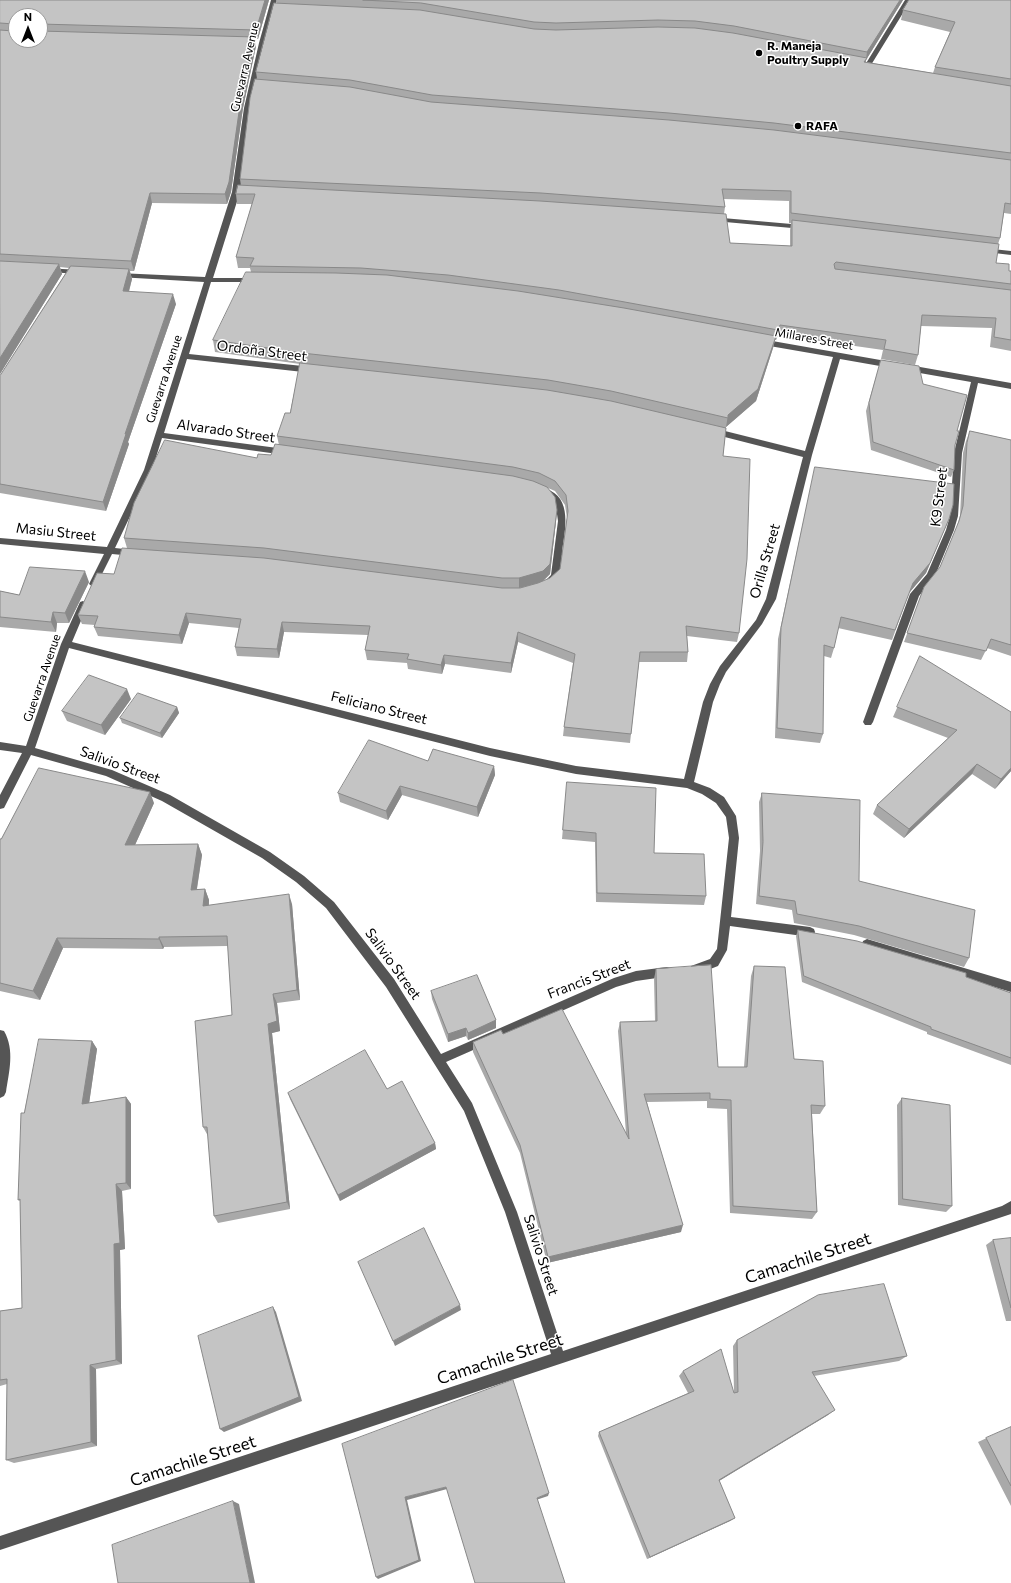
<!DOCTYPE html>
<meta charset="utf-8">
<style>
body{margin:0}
#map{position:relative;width:1011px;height:1583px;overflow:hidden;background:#fff;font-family:Commissioner,sans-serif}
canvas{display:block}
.north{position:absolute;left:8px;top:8px;width:40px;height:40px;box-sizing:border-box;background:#fff;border:1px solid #999;border-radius:50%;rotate:0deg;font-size:11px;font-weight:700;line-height:16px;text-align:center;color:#000}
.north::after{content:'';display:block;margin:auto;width:14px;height:18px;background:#000;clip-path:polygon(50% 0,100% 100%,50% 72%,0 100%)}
</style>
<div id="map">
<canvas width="1011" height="1583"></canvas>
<div class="north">N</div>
</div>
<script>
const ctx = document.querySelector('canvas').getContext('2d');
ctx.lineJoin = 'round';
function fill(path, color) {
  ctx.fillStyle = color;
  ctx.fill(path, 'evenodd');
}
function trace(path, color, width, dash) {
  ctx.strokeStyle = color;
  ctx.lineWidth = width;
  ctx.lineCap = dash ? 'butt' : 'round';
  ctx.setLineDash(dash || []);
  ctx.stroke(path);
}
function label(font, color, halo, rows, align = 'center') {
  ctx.font = font + ' Commissioner,sans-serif';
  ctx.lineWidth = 3;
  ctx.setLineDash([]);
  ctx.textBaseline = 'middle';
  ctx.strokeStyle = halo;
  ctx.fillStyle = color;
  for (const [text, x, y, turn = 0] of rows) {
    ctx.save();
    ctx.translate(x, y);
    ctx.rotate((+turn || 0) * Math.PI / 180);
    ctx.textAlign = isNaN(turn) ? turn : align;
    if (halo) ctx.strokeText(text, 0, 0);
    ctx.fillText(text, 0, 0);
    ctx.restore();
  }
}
fill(new Path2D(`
 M271,0h6l-12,43 -15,65 -10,84 -27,86h43l4,2 -4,2h-45l-22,72 123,13 4,3 -4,3 -125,-14 -23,74 121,16 4,3 -4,3 -123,-17 -10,32 -37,78 18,2 4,3 -4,3 -21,-2 -16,32 -3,1 -4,-3 15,-30 -104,-10v-6l107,9 37,-77 60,-188 -86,-5 -4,-2 4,-2 87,4 27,-85 12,-84 15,-65z
 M905,0h6l-40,65 -5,1 -1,-1z
 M711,217l92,8 4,2 -4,2 -89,-8h-3z
 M983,248l28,3v4l-25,-3 -4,-2z
 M45,268l35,2 4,2 -4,2 -32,-2h-3z
 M761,339l250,44v6l-33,-6 -16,70 -4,63 -4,14 -19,46 -16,20 -46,126 -2,3h-6l-2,-3 47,-128 17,-20 19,-44 4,-14 4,-63 17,-71 -131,-23 -28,96 -36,144 -14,25 -36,48 -6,12 -7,18 -19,80 16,6 14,9 12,19 3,22 -8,79 79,10 4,2 1,3 -1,3 -4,2 -80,-11 -3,24 -9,16 -23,9 -4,-1 -1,-4 1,-4 19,-7 7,-10 12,-111 -3,-21 -10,-14 -14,-9 -15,-6 -111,-14 -86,-18 -421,-108 -34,100 77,22 58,25 100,57 34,24 30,26 60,77 47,75 173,-76 22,-7 31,-4 4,1 1,4 -1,4 -35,5 -20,6 -170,75 26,41 45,109 46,139 439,-145 9,-5v13l-1011,336v-14l551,-182 -46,-142 -41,-101 -78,-124 -60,-79 -30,-26 -34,-24 -100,-57 -56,-25 -75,-21 -27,53 -4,1v-14l22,-42 -22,-3v-8l26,4 35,-102 19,-42 3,-1 5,3 -16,38 418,106 86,18 108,13 19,-77 7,-18 10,-18 36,-46 10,-21 37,-142 -90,-23 -4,-3 4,-3 92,23 28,-94 -75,-13v-4z
 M546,489c27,8 19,42 16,63 0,7 0,18 -3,25 -2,4 -8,8 -12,9l-4,-3 8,-8 7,-54 -2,-14 -8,-11 -6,-4z
 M867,939l144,43v10l-148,-45 -1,-3 1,-3z
 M0,1030l4,1c11,19 5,41 2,61l-2,4 -4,2z`), '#555');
fill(new Path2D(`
 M0,0h269l-11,39h-3l1,7 -13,62 -12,84 -4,12 -75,-1 -18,68h-4l2,8 -3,13 47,12 -48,138 1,2 -23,67 -106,-18v-117l69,-108 -9,-1 2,7 -62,100zM16,16h24v24z
 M276,0h627l-37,60v2l67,11 2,-6 15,-35 -49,-12 2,-10 108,-10v214l-7,-1 -4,25 -2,6 -2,19 13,8h2v80l-21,-4 2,-19 -71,-2 -3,29 -3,10 -34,-6 2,-9 -105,-15 -2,5h-1l-2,8 -17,53 -30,26v1l-3,28 16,177 -2,9 -50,-6 1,16 -1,10h-48l-9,81 -67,-7 1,-9 9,-64 -55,-21 -7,31 -66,-9 -3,10 -34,-5 -1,-6 -40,-3 -2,-10 3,-15 -84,-3 -5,26 -42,-2 -2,-9 4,-19 -50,-5 -7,21 -84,-8 -4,-9 1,-2 -13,-1 -4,-9 36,-41 13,-26 -3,-10 133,-80 14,-3 8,-10 -2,-9 13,-23 10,-49 -85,-12 -2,-12 38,-68 -1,-4h-12l-2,-11 16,-53h-15l-1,-10 5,-8 -1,-7 17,-100 -1,-7 21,-69zM724,199l65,2v22h2l-1,7v16l-60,-3 -6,-29 1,-7zM548,488l7,3 10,14 2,13 -7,51 -10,9 -7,3 7,-7 6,-53z
 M881,360l42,24 34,47 -2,14 -1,25 -3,7 -80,-27 -5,-39z
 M970,431l41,9v216l-24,-8 -6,12 -77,-18 20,-55 16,-20 16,-38 4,-13 3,-63 3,-12z
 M815,467l134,52 -23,54 -17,20 -17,47 -54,-12 -4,20 -3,10 -7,-2 -1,78 -3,9 -45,-5 3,-99z
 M89,582l-20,41h-12l-1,9 -56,-5v-36l19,4z
 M920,656l91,115 -16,18 -23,-15 -68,64 -31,-24 4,-9 71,-67 -55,-21z
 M131,699l-26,36 -38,-14 -5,-10z
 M177,707l2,6 -17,25 -40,-15 -2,-5z
 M428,761l66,5 1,9 -17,42 -76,-22 -14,25 -48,-18 -2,-9z
 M567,782l139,114 -2,9 -108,-3 -1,-60 -33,-3z
 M762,793l97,88 110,77 -5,9 -110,-32 -60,-12 -2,-13 -36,-6 4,-53 -1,-49z
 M154,803l-19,42 63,-1 4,11 -5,34h8l4,11v5l83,-1 8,96 -23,3 3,28 -8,2 18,176 -72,14 -4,-7 -6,-80 -5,-9 29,-112 -4,-69 -64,1 -1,2 -100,-1 -23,52 -40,-9v-152z
 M798,930l168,47 45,16v72l-84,-31v-2l-125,-50 -6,-46z
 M754,966l40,93 31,47 -5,8h-8l5,98 -5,7 -82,-6 -3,-104 -20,-1v-7l-60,1 34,130 -134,31 -27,-110 -47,-101v-10l30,-8 123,99 -8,-102 2,-9 35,-1 -1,-42 2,-10 62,98h26l7,-91z
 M431,991l65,29v8l-28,12 -2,-4 -18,6 -16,-43z
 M92,1041l5,8 -8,54 37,-6 5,7v85l-9,2 3,58 -5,1 2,114 -26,5 1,77 -83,17 -8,-3 1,-76 -7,2v-75l22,-3 -2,-107 -2,-1 6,-87z
 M387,1089l48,54 1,6 -96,52 -50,-102 -2,-6z
 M902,1098l50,108 -6,6 -48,-7 -1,-100z
 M1011,1238v83h-5l-20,-76 7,-5z
 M737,1340l170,16 -8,5 -85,15 14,39 -109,66 16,37 -5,3 -83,38 -49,-123 1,-4 89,-39 -9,-17 4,-5 51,21 -1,-46z
 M1011,1427v79l-33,-64z`), '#a9a9a9');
fill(new Path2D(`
 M265,0h4l-11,39 -2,-9z
 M900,0h3l-37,60 -2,8v-6l2,-3 1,-7z
 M255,37l1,9 -13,62 -12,84 -4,12 -2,-10 16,-96z
 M150,193l2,10 -18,68 -3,-10z
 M59,264l3,10 -62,100v-16z
 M129,269l3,10 -6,22 -3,-10z
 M173,294l3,10 -48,138 1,2 -23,67 -3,-9 22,-68z
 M780,325l-2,10 -2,5 2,-10z
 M776,336l-3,12 -17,53 -30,26 2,-12z
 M557,510l-1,11 -6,53 -8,8 -23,6v-10z
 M949,519l-23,54 -17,20 4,-10z
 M85,571l4,11 -20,41 -4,-10z
 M53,612l4,11 -1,9 -5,-10z
 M186,613l3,10 -7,21 -3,-9z
 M282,622l2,10 -5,26 -2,-9z
 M518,632v10l-7,31v-10z
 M444,655l1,9 -3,10 -1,-9z
 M127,689l4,10 -26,36 -4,-10z
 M177,707l2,6 -17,25 -2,-5z
 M977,764l-5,10 -68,64 5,-9z
 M494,766l1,9 -17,42 -1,-10z
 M1011,768v3l-16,18 6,-10z
 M400,786l2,9 -14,25 -2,-9z
 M150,792l4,11 -24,53 -5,-11z
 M198,844l4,11 -7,45 -4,-10z
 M205,889l4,11 -1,17 -5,-11z
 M289,894l3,10 8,96 -3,-10z
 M159,937l5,10 -1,2 -4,-10z
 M57,938l6,10 -23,52 -7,-9z
 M273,994l4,9 3,28 -8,2 18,176 -3,-7 -19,-178z
 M496,1020v8l-28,12v-7z
 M466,1028v8l-18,6v-8z
 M92,1041l5,8 -9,62 -6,-7z
 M126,1097l5,7v85l-5,-6z
 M435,1143l1,6 -96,52 -2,-6z
 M116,1184l6,7 3,58 -5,1 2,114 -6,-4 -2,-116z
 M683,1225l-2,7 -134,31 1,-6z
 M460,1305l1,5 -66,36 -2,-5z
 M273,1307l3,5 26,89 -78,31 -4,-3z
 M90,1365l6,4 1,77 -6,-4z
 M835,1410l-7,5 -114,69 5,-4z
 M446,1487l1,2 -40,11 14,61 -43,18 -2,-2 29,-80z
 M549,1493l-1,3 -12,4 1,-2z
 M233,1501l6,3 16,79h-5z
 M735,1518l-5,3 -83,38 3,-2z`), '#898989');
const building = new Path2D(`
 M0,0h265l-9,30 -216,-6v-8h-24v24h24v-9l215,6 -14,61 -12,84 -4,12 -75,-1 -19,68 -131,-7v-224l13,1 2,-2 -1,-5 -14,-1z
 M363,0h537l-33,52 -133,-26 -39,-5 -37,-1 -102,3 -22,-1 -113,-19z
 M909,0h102v79l-76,-12 20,-45 -52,-12z
 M274,3l146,7 114,19 22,1 102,-3 37,1 38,5 134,25 -3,4 147,24v67l-237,-30 -105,-10 -237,-18 -82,-15 -94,-8z
 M255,79l95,8 81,15 238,18 105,10 237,30v44l-6,-1 -5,35 -209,-25v-22l-69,-2 3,18 -184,-14 -301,-14 10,-81z
 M238,185l302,16 186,13 4,29 62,3v-26l207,24 -3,19 13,1v7h2v13l-175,-22 -2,2 1,5 176,21v50l-17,-3 2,-19 -74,-3 -4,40 -34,-6 2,-9 -106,-15 -2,5 -219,-40 -111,-15 -87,-7 -111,-2 4,-8 -18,-1 19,-63h-19z
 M0,261l59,3 -59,94z
 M71,266l58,3 -6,22 50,3 -48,140h1l-23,68 -103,-18v-108z
 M246,272l90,1 51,2 131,16 106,17 152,28 -18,53 -30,26v3l-117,-27 -63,-11 -246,-27 -89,-13z
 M881,360l38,6 4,18 44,11 -10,36h2l-4,14 -1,25 -81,-28 -4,-39z
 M300,363l247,27 64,11 115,27 -3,28 27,3 -3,100 -8,74 -53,-7 2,26h-48l-9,82 -67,-7 11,-73 -57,-22 -7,31 -67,-8 -3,10 -34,-6 2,-5 -44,-4 5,-24 -88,-4 -5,27 -42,-2 6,-28 -55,-6 -7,22 -85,-8 4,-11 -20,-1 19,-42 17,1 8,-26 142,10 238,30h18l18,-5 12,-5 10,-9 8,-58 -2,-16 -11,-14 -16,-8 -26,-6 -236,-31 8,-23h5z
 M970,431l41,9v205l-20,-6 -5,12 -79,-18 17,-46 16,-20 19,-46 4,-15 4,-63z
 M165,440l92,18 1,-4 13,1 4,-11 238,32 20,5 14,6 8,10 2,13 -7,54 -7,7 -10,3 -14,4h-17l-238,-30 -140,-10 10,-35z
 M815,467l139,17 -1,21 -4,14 -19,44 -17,20 -18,47 -54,-13 -7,31 -10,-3 -1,89 -46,-6 4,-100z
 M30,567l55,4 -20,42 -12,-1 -2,10 -51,-5v-26l19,4z
 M920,656l91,56v56l-10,11 -24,-15 -68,65 -32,-24 80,-75 -60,-23z
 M89,675l38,14 -26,36 -39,-14z
 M138,693l39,14 -17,26 -40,-15z
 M369,740l59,21 5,-12 61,17 -17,41 -77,-21 -14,25 -48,-18z
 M39,768l111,24 -25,53 73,-1 -7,46 14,-1 -2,17 86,-12 8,96 -24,4 4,27 -9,3 19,178 -73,14 -7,-89h-4l-8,-106 37,-6 -5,-79 -68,1v2l-102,-1 -24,53 -33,-8v-144h1z
 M567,782l89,6 -2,65 50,1 2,42 -109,-3 -1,-60 -33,-3z
 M762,793l98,7 -1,81 116,29 -6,48 -110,-32 -62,-12 -2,-13 -36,-5 4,-54z
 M798,930l59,11 109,32v4l45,16v65l-80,-29v-2l-127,-51z
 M711,965l7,102h29l7,-101 31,1 9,92 29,2 2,45 -14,-1 6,107 -84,-6 -2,-106 -21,-1v-6l-66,1 39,131 -135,32 -28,-112 -47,-103 28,-12 2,4 59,-25 67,130 -9,-117 37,-1 -1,-52z
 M477,975l19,45 -28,13 -2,-5 -18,6 -17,-43z
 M39,1039l53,2 -10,63 44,-7v86l-10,1 4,59 -6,1 2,116 -26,5 1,77 -85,18 1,-81 -7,1v-69l22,-3 -2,-109 -2,1 3,-87h3z
 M365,1050l22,39 15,-8 33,62 -97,52 -50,-102z
 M902,1098l48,7 2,101 -49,-7z
 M424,1228l36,77 -67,36 -35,-79z
 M1011,1238v70l-18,-68z
 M884,1284l23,72 -95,16 23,38 -116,70 16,38 -85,39 -51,-125 95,-41 -11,-20 38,-22 13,44 4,-1 -1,-52 81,-45z
 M273,1307l26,90 -79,32 -22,-93z
 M513,1380l36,113 -12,5 28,85h-90l-29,-96 -41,10 14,63 -43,17 -34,-133z
 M1011,1427v59l-25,-48z
 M233,1501l17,82h-132l-6,-38z`);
fill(building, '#c4c4c4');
trace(building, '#898989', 1);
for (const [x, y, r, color] of [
 [759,53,4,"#000"],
 [798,126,4,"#000"]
]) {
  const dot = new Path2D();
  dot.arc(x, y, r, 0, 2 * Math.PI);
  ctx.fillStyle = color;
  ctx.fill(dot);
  trace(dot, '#fff', 1.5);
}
label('bold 12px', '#000', '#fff', [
 ["R. Maneja",767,46],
 ["Poultry Supply",767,60],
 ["RAFA",806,126]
], 'left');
label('12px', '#000', '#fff', [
 ["Guevarra Avenue",245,67,-77],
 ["Millares Street",814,339,10],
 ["Guevarra Avenue",164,379,-72],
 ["Guevarra Avenue",42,678,-71]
]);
label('14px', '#000', '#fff', [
 ["Ordoña Street",262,351,7],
 ["Alvarado Street",226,431,8],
 ["K9 Street",939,497,-83],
 ["Masiu Street",56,532,6],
 ["Orilla Street",765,561,-74],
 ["Feliciano Street",379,708,14],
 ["Salivio Street",120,765,20],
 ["Salivio Street",393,964,54],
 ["Francis Street",589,979,-21],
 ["Salivio Street",541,1255,72]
]);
label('17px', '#000', '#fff', [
 ["Camachile Street",808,1258,-18],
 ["Camachile Street",500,1359,-18],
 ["Camachile Street",193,1461,-18]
]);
</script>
